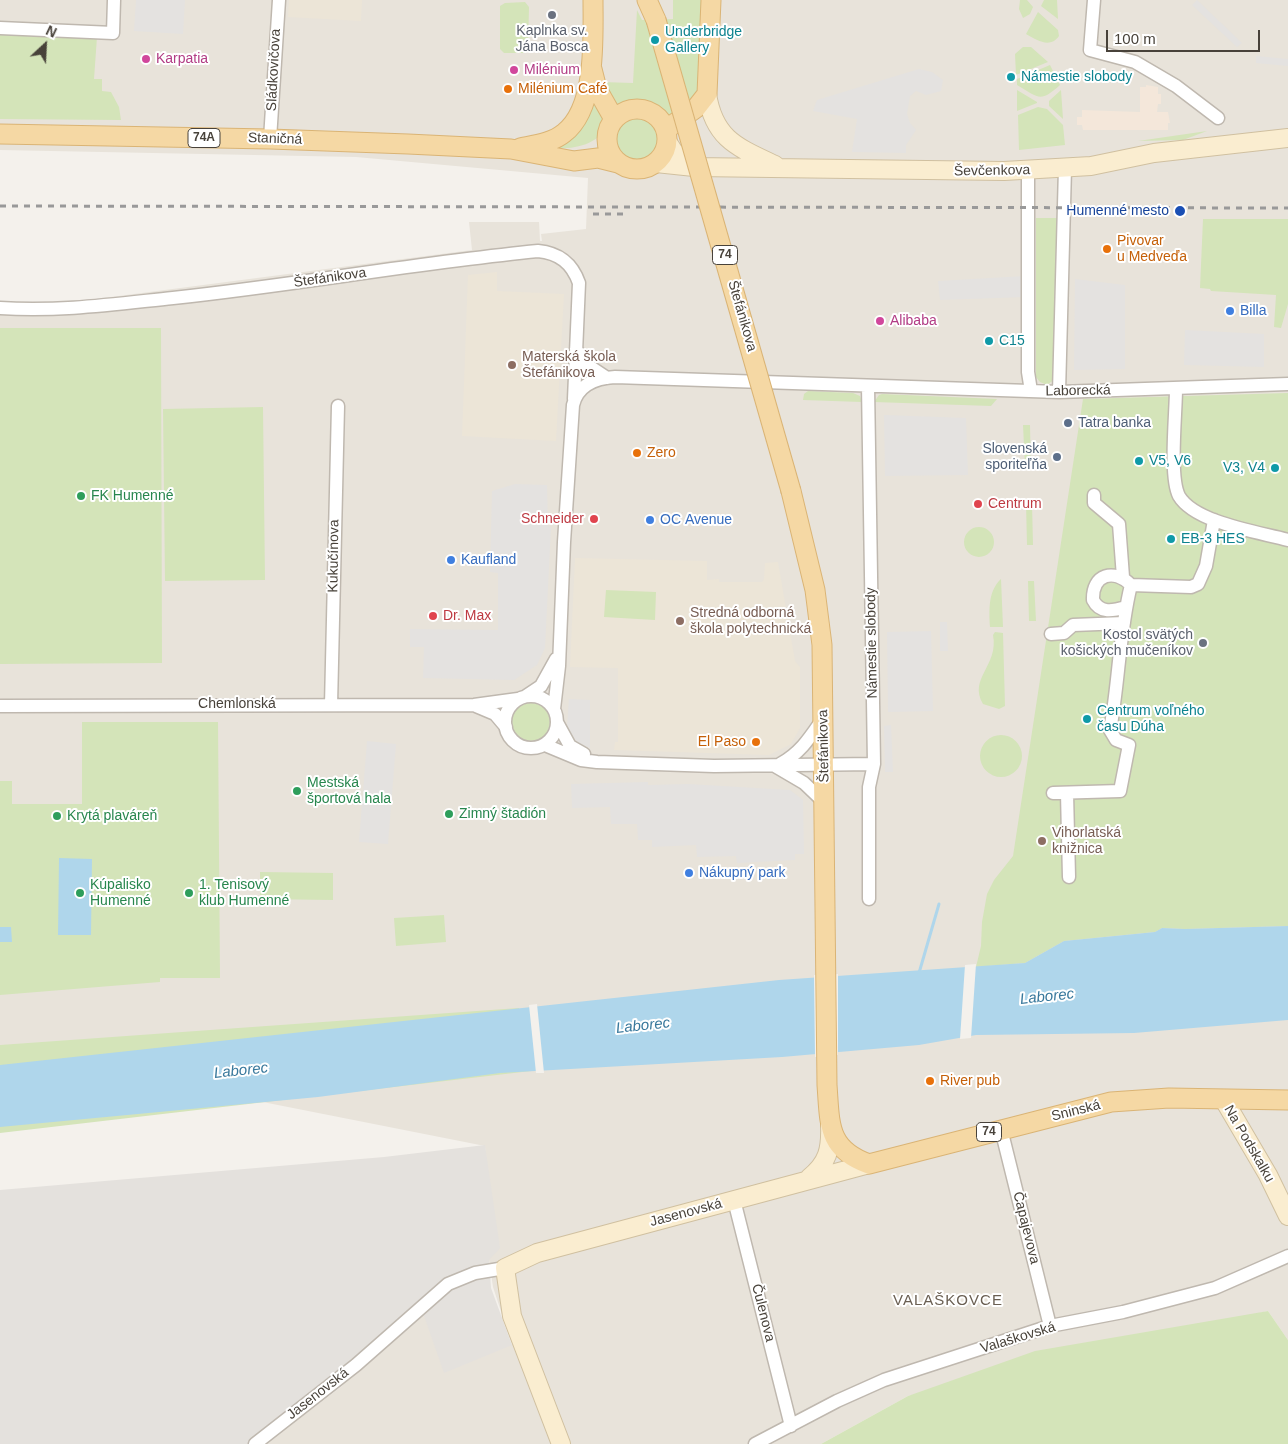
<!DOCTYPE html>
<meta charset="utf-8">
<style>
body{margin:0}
#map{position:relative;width:1288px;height:1444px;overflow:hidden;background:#f4f1ec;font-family:Arial,sans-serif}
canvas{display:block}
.north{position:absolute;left:20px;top:20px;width:50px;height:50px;-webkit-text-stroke:4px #fff;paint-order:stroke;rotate:25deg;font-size:14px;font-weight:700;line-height:20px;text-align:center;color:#48423a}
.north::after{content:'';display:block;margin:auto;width:18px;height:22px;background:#48423a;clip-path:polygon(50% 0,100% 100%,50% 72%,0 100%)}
.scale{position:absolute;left:1106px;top:30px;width:154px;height:22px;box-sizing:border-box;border:2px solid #48423a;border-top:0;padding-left:6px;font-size:15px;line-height:18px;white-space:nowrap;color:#48423a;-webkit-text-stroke:4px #fff;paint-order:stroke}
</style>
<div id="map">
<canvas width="1288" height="1444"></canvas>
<div class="north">N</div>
<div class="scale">100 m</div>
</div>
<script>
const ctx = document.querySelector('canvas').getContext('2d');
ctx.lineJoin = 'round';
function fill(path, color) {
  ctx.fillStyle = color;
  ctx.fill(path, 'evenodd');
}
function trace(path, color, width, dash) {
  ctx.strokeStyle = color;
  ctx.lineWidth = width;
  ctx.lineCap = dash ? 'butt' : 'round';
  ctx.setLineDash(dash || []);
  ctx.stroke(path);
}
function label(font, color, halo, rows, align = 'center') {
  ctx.font = font + ' Arial,sans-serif';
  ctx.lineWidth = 4;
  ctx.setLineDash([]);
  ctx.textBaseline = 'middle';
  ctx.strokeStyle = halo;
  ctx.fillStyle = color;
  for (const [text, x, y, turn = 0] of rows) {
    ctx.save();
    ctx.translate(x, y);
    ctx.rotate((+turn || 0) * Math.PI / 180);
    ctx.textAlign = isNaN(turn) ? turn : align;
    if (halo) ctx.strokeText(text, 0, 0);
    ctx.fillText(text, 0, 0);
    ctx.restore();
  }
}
fill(new Path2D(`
 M0,0h1288v1340l-20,-29 -360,85 -87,48h-556l77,-58 3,-6 77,-68 90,33 -19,-58 -4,-27 -4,-114 -485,-96v-748l13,2 52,-1 407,-53 -3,-28h70l1,19h2l-1,-7 45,-5 2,-51 -232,-21 -356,-7z`), '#e8e3da');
fill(new Path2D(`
 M1146,85l12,2v7h3v10h-3l-1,8h11l2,11h-2v7h-85l-1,-5h-5v-8h5v-7l58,2v-25h6z`), '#f4e7da');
fill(new Path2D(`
 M485,1145l15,103 -11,12 2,28 21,57 -68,28 -21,-60 -78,67 -3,6 -77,58h-265v-254l384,-33z`), '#e4e1dd');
fill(new Path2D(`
 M289,0h73l-1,21 -73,-4z
 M497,272v19l67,3 -8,147 -94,-5 6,-161z
 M575,558l132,3v19l12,-1v3h43l2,-3 1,-16 13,-1 17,99 5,6v61l-9,16 -22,11 -155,-5 1,-8h3v-74l-48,-1z`), '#ece5d7');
fill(new Path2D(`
 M673,0h33l-5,93 -34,28c-13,-15 -33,-20 -50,-9l-16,-30 32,1 4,-73 5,10 31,-1z
 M1020,0h7l6,7 -3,7 -7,4 -4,-9z
 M1044,0h13l1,19 -17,-13z
 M525,2l4,5 -1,42 -4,4h-20l-4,-4v-43l5,-3z
 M1038,12l20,18 1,6c-9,13 -22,4 -33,-2z
 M0,33l97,4 -3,42h8v12l9,1 8,15 2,13 -121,-1z
 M1023,47h8l17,15 -32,13 -1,-21z
 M1050,65l10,20c-20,18 -21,13 -43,0v-6z
 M1017,90l20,12v1l-20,8z
 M1061,90l2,29 -14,-13v-5z
 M594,102l13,20c-5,23 -35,28 -55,26z
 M1038,107l9,2 16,16 2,20 -46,5 -1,-35z
 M614 141a23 23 0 1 1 46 0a23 23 0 1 1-46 0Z
 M1207,131l-24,9 -45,1z
 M1036,218h21l-2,161 -8,6 -7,-3 -4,-5z
 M1203,219h85v85l-7,24 -7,-1 2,-32 -65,-4 -1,-2 -10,-1z
 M0,328h161l1,335 -162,1z
 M808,391l45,2 7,3 2,6 -59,-2 1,-6z
 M1288,393v533l-103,3 -23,-1 -7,4 -91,9 -39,22 -49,4 5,-21 1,-24 5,-28 7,-14 19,-24 70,-457z
 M882,394l115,5 -6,7 -117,-4 5,-7z
 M263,407l2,173 -100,1 -2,-172z
 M1023,425h7l1,43h-6z
 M1026,503h6l1,42h-6z
 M964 542a15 15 0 1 1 30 0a15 15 0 1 1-30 0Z
 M1001,579l2,48h-13c-1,-17 -2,-36 11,-48z
 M1028,581h6l2,40h-7z
 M606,590l50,2 -1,28 -51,-3z
 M995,632l8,1 2,73 -6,3 -16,-5c-15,-26 16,-38 10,-69z
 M512 722a19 19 0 1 1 38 0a19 19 0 1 1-38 0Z
 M82,722h136l2,256h-60v4l-160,13v-214h12v23h70z
 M980 756a21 21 0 1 1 42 0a21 21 0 1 1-42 0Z
 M260,872l73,1v27l-73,-1z
 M444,915l2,27 -50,4 -2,-28z
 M519,1008l12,63 -531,62v-88z
 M1268,1311l20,29v104h-467l87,-48 127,-45z`), '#d4e4b9');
fill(new Path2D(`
 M136,0h49l-2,34 -49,-3z
 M1197,0l45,43 -5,4 -45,-42z
 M1256,56l32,3v7l-32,-3z
 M919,69l13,3 11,8 -2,11 -15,4 -10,-4 -6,5 -3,18 3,9 6,7 -10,15v8l-54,-1 5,-33 -44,-8 4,-11z
 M1025,276v21l-85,3 -2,-19z
 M1075,279l50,6v84l-51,1z
 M1185,330l79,4v33l-80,-2z
 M884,415l82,3 2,57 -83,1z
 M515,484l32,1 1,41 3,1 -6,121 -8,17 -23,15 -91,-2 1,-31h-14v-18l88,1v-57l-8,-1 2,-81z
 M940,622h7l1,29h-8z
 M931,631l2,80 -45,1 -1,-80z
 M569,699l21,1v48l-13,-6 -10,-15z
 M891,725l2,47h-8l-1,-46z
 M367,741l29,3 -8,100 -29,-2z
 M648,782v3l40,-1 102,6 13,10 1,54h-9v6l-58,3 -1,-7 -39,1 -1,-12 -44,2v-7h-14l-1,-16h-26l-1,-17 -38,1 -1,-24z`), '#e4e2e0');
fill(new Path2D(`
 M59,858l33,1 -1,76h-33z
 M1288,926v94l-154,13 -158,2 -57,10 -137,12 -282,16 -182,24 -318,30v-62l779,-85 246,-17 39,-22 91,-9 7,-4 23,1z
 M0,927h11l1,15h-12z`), '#afd6eb');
fill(new Path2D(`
 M976,964l-5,74 -11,1 5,-74z
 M838,974v81l-23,2 -1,-82z
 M537,1004l7,69h-8l-7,-68z`), '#f4f1ec');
trace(new Path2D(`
 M919,973l20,-69`), '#afd6eb', 3);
const street = new Path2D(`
 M1094,0l-4,50 45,12 41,24 42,32
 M0,28l113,5 1,-33
 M270,139l9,-139
 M1028,170v202l3,19
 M0,308c59,4 115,-4 173,-10 122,-13 243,-35 365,-47 21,2 34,12 41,32l-5,116
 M576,349l10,15 21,14
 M868,386l6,378 -5,23v112
 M1176,389c0,24 -7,88 3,107 16,27 80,36 109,44
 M1059,392l6,-224
 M1094,495v8l25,21 4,53
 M1126,607c-13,4 -26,7 -33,-7 -1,-26 21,-32 38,-15
 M1051,634l13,-1 9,-8 51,-2
 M505 722a26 26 0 1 1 52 0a26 26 0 1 1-52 0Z
 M526,696l15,-10 15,-27
 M331,705l7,-299
 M0,706l474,-1 44,-6
 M476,706l19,8 11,13
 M554,709l5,-43 5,-124 9,-137c5,-21 24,-27 42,-28l444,15 229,-8
 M558,724l12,22 14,8
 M545,745l36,15 16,2 117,4 160,-2
 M780,764c20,-11 29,-25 42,-44
 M775,766l29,17 21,20
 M1053,793l67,-2 9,-46 -13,-5 -6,-10c9,-48 9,-97 21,-145l60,2 7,-3 8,-18 8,-46
 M1067,793l2,84
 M1001,1129l49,197
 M734,1200l57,226
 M255,1444l101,-79 92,-81 27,-11 30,-5
 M755,1444l82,-43 47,-21 166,-54 73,-14 92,-24 73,-32`);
const secondary = new Path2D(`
 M707,94c7,45 30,53 68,71
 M667,141l7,11 20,15
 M656,163l38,4 310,4 87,-5 63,-13 134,-15
 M1224,1100l44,75 20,41
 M809,1178c19,-15 22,-29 21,-53
 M561,1444l-49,-128 -7,-48 32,-15 332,-89`);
const primary = new Path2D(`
 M647,0l9,20
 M592,69l5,20 17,30
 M607 139a30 30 0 1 1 60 0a30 30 0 1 1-60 0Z
 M671,126l25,-18 11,-14 4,-94
 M0,134l270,5 138,5 103,5 63,12 24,-3 20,5
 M520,148c14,-3 32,-5 44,-15 33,-25 29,-96 29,-133
 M791,491l24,99 7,55 5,440c3,39 0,64 42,79l242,-62 58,-4 119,2`);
trace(street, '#bfb8af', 15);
trace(secondary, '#d0c0a0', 20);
trace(primary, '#dab475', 21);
trace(street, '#fff', 12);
trace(secondary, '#faedd0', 18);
trace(primary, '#f5d8a4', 19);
trace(new Path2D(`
 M0,206l1288,2
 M593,214h35`), '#999', 3, [6, 6]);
const primaryBridge = new Path2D(`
 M656,20l135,471`);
trace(primaryBridge, '#dab475', 21, []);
trace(primaryBridge, '#f5d8a4', 19);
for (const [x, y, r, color] of [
 [552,15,5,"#6b7280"],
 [655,40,5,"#0f9aa8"],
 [146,59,5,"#d1479c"],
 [514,70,5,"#d1479c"],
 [1011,77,5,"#0f9aa8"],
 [508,89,5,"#e8710a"],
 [1180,211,6,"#1a4fb4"],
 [1107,249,5,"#e8710a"],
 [1230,311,5,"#3f7fe0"],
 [880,321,5,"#d1479c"],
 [989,341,5,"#0f9aa8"],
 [512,365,5,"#8d6e63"],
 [1068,423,5,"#5c6f8a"],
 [637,453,5,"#e8710a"],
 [1057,457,5,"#5c6f8a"],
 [1139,461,5,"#0f9aa8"],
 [1275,468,5,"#0f9aa8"],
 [81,496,5,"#2e9e5b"],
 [978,504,5,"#e0444e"],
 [594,519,5,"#e0444e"],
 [650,520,5,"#3f7fe0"],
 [1171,539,5,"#0f9aa8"],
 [451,560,5,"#3f7fe0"],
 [433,616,5,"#e0444e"],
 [680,621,5,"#8d6e63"],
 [1203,643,5,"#6b7280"],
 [1087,719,5,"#0f9aa8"],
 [756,742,5,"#e8710a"],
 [297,791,5,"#2e9e5b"],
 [449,814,5,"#2e9e5b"],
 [57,816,5,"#2e9e5b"],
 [1042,841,5,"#8d6e63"],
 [689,873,5,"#3f7fe0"],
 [80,893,5,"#2e9e5b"],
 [189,893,5,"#2e9e5b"],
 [930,1081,5,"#e8710a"]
]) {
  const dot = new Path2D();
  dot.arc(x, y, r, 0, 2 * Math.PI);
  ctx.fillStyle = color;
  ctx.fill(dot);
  trace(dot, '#fff', 2);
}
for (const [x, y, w] of [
 [204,138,32],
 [725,255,25],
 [989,1132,25]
]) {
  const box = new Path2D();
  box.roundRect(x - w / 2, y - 9.5, w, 19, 4);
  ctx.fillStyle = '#fff';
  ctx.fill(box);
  trace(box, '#48423a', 1);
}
label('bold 12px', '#48423a', null, [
 ["74A",204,138],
 ["74",725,255],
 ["74",989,1132]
]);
label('14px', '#5b616d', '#fff', [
 ["Kaplnka sv.",552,31],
 ["Jána Bosca",552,47],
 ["Kostol svätých",1193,635,"right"],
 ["košických mučeníkov",1193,651,"right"]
]);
label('14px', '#0d838f', '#fff', [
 ["Underbridge",665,32],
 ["Gallery",665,48],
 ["Námestie slobody",1021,77],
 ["C15",999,341],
 ["V5, V6",1149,461],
 ["V3, V4",1265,468,"right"],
 ["EB-3 HES",1181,539],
 ["Centrum voľného",1097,711],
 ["času Dúha",1097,727]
], 'left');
label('14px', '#b23c85', '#fff', [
 ["Karpatia",156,59],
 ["Milénium",524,70],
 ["Alibaba",890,321]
], 'left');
label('14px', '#48423a', '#fff', [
 ["Sládkovičova",274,70,-87],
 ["Staničná",275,139,2],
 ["Ševčenkova",992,171,-1],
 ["Štefánikova",330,278,-8],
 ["Štefánikova",742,316,74],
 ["Laborecká",1078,391,-1],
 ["Kukučínova",334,556,-89],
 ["Námestie slobody",872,643,-91],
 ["Chemlonská",237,704],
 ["Štefánikova",824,746,-91],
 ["Sninská",1076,1111,-14],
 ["Na Podskalku",1249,1144,60],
 ["Jasenovská",686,1213,-15],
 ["Čapajevova",1026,1228,76],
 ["Čulenova",763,1313,76],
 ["Valaškovská",1018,1338,-17],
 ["Jasenovská",318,1394,-38]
]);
label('14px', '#c56008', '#fff', [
 ["Milénium Café",518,89],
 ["Pivovar",1117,241],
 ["u Medveďa",1117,257],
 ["Zero",647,453],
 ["El Paso",746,742,"right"],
 ["River pub",940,1081]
], 'left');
label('14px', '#164399', '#fff', [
 ["Humenné mesto",1169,211]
], 'right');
label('14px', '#366cbe', '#fff', [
 ["Billa",1240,311],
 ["OC Avenue",660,520],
 ["Kaufland",461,560],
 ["Nákupný park",699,873]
], 'left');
label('14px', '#785e54', '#fff', [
 ["Materská škola",522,357],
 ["Štefánikova",522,373],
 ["Stredná odborná",690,613],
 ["škola polytechnická",690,629],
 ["Vihorlatská",1052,833],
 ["knižnica",1052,849]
], 'left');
label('14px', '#4e5e75', '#fff', [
 ["Tatra banka",1078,423],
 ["Slovenská",1047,449,"right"],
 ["sporiteľňa",1047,465,"right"]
], 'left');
label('14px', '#27864d', '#fff', [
 ["FK Humenné",91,496],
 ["Mestská",307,783],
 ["športová hala",307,799],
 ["Zimný štadión",459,814],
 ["Krytá plaváreň",67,816],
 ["Kúpalisko",90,885],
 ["Humenné",90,901],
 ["1. Tenisový",199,885],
 ["klub Humenné",199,901]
], 'left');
label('14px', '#be3a42', '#fff', [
 ["Centrum",988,504],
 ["Schneider",584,519,"right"],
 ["Dr. Max",443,616]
], 'left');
label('italic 15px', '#38789c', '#fff', [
 ["Laborec",1047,997,-6],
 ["Laborec",643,1026,-6],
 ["Laborec",241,1071,-6]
]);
ctx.letterSpacing = '1px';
label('15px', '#6a5f52', '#fff', [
 ["VALAŠKOVCE",948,1301]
]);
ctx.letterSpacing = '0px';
</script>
